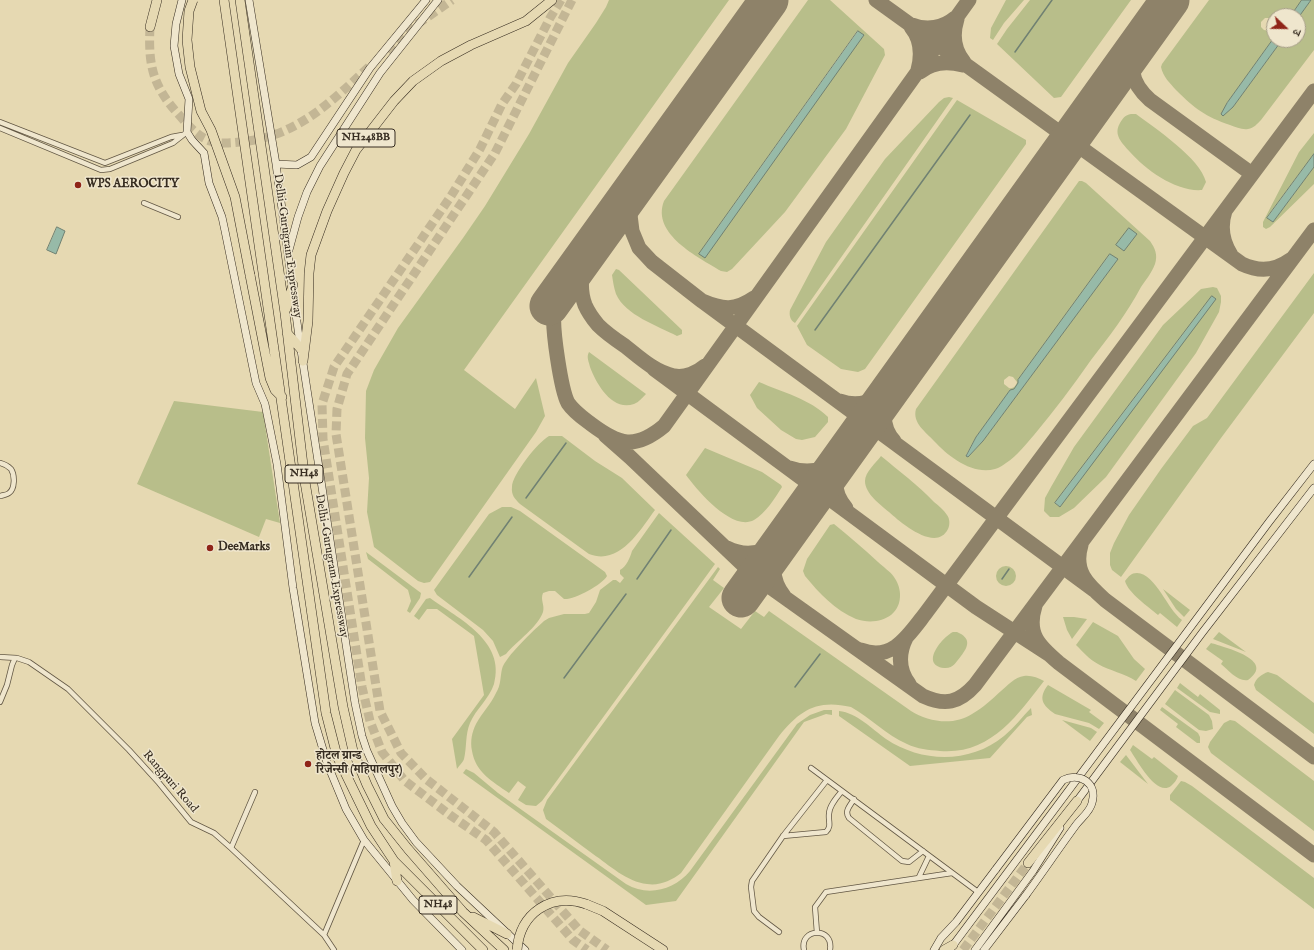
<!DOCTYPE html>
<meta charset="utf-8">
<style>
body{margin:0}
#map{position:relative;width:1314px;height:950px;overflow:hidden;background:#e6d9b2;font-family:"IM FELL English","Noto Serif Devanagari",serif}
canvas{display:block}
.north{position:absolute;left:1266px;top:8px;width:40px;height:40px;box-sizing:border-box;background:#efe6cd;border:1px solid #a59c88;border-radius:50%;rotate:112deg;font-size:11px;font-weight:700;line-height:16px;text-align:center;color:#362c20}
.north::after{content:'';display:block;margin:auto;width:14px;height:18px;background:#8f2418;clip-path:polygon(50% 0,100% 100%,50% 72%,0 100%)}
</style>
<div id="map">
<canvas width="1314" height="950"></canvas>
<div class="north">उ</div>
</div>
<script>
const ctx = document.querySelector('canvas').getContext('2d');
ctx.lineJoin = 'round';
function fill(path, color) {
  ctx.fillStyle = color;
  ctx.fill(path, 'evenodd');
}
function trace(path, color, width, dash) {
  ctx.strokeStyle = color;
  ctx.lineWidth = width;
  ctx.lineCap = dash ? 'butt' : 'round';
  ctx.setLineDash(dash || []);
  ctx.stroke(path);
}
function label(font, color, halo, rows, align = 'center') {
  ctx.font = font + ' "IM FELL English","Noto Serif Devanagari",serif';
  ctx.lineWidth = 3;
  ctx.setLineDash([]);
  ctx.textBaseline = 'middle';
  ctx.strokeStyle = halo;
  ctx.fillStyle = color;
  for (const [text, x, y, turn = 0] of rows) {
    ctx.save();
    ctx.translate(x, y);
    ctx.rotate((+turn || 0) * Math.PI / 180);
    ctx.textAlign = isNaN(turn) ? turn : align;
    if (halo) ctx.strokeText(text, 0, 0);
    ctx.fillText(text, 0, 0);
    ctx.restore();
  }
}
fill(new Path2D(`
 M609,0h120l-265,370 51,39 21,-31 9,38 -9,16 -106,150 -6,1 -6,-2 -44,-34 -7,-35 2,-34 -4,-40 1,-47 8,-21 24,-42 65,-90 22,-32 44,-72 39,-71 28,-40 10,-16z
 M808,0h22l54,49 1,6 -39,74 -61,83 -53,57 -5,3 -6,-1c-23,-14 -70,-37 -57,-70zM857,31l7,4 -165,219z
 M1006,0h18l-20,23 -11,17 -3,-2 1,-10z
 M1030,0h101l-70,97 -7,1 -57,-54 10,-15z
 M1209,0h93l-11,16h-17v22l-47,65 -4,12 10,-8 49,-67h16v-22l13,-18h3v50l-53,70c-4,4 -7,8 -13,9 -6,1 -12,-2 -18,-4 -24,-8 -36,-17 -54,-35 -6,-7 -13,-13 -15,-23l1,-3zM1265,18h4l5,4 -2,6 -3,3 -5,-1 -3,-3v-5z
 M949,97l4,1 -158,225c-5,-3 -6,-8 -5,-13l36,-68 59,-83 54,-57 5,-4z
 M957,100l69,40v4l-161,225 -7,3 -17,-3 -34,-24 -10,-19z
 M1131,114h5c20,15 64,44 70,68l-4,8c-26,2 -56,-20 -72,-38 -8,-9 -17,-17 -10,-29 3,-5 5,-8 11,-9z
 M1314,133v21l-47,63 6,5 41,-55v17l-44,43 -4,2 -3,-2v-5l36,-70z
 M1079,181h3l4,2 64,58c5,7 8,14 5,23 -3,8 -9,16 -14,23 -14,26 -32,50 -50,73 -18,26 -37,51 -57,75 -8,9 -17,21 -28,28 -3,2 -7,5 -11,6 -23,6 -46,-12 -61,-28 -8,-9 -22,-18 -18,-32zM1110,254l7,6 -134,181 -15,16 -2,-2 10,-18 34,-47 4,-1 4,-6v-3zM1009,376l4,1 4,5c-1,4 -4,7 -8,6l-5,-4v-4z
 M616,269l3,1 63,60v4l-5,2c-19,-10 -52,-21 -61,-42 -2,-6 -3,-12 -4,-19z
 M1314,273v40l-93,125 -100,139 -9,-7 -2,-5v-12l4,-10 15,-28 32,-46 32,-43 14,-8z
 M1213,287l4,1 4,8v6l-2,10 -23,41 -90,124 -32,31 -15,9h-9l-6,-6 1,-13 6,-11 23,-40 89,-122 38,-36zM1212,296l-152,211 -5,-4z
 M589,352l57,42c-4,4 -7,8 -12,10 -22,8 -38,-21 -44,-37 -1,-5 -4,-10 -1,-15z
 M759,382c23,10 51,17 69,35v5l-13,15 -13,3 -6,-1 -15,-9 -24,-22 -7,-13z
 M174,401l89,11 17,111 -14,-4 -7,18 -122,-53z
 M549,436h13l33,25 27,17 33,32c-15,20 -35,56 -66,44l-69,-50c-5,-5 -9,-9 -8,-17 0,-12 26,-45 37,-51z
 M705,448l57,24 19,13 1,2c-7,11 -17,27 -28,33 -22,12 -57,-30 -68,-45z
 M881,456c18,15 37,29 53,46 5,4 10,8 13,13 3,4 3,10 1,14 -12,24 -48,-7 -59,-17 -8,-7 -24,-18 -24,-31 0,-9 11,-18 16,-25z
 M502,507h9l9,4 85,61 2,4c-5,9 -33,24 -43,23l-9,-8h-6l-6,2c-3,7 2,12 0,19 -5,15 -26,29 -37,42l-6,3 -7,-16 -10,-11 -46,-35 -3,-5 55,-76z
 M659,513l56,51 -173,237 -6,5 -10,-1 -8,-5 8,-13 -8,-6 -9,12c-17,-12 -33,-20 -37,-42 -2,-10 0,-19 4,-27 6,-11 15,-20 20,-31 5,-8 4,-15 6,-24 3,-12 32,-39 42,-48l5,-3 15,-4h21l4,-1 7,-11 4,-12 13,-10h3l4,3 4,-5 -4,-4v-4c6,-3 10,-12 12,-19z
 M834,524c15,12 30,25 44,38 5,5 12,9 16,15 3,4 6,11 6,17 1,24 -24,32 -44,25 -21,-9 -37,-26 -51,-43l-2,-5 4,-12 23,-34z
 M366,552l55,41 -1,5 -10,15 -3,-2 4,-10 -3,-11 -40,-31z
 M996 576a10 10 0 1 1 20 0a10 10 0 1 1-20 0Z
 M718,567l2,2 -7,11 11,8 -15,19 32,22 14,-18 9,6 5,-6 142,100c17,11 43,15 61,3 11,-6 20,-15 29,-23 6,-5 14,-14 23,-15 7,-1 14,2 20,5 -27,35 -54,74 -104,70 -11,-1 -23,-2 -33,-7 -21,-9 -36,-26 -56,-37 -34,-8 -51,3 -72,29l-98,137c-10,8 -22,13 -34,11 -20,-2 -38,-19 -54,-30 -16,-12 -31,-23 -47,-35l-3,-9 4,-10z
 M1137,573c19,1 30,36 45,47l-5,7 -17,-14 -2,2c-9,-8 -30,-22 -33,-34 4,-5 6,-8 12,-8z
 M1163,589l27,21 -6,7 -8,-8z
 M430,598c29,21 76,43 64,86 -5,15 -18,25 -24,39 -5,12 -3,24 -6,36 -1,3 -5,7 -7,10l-5,-30 32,-44 -10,-59 -37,-27h-10l-8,11 -5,-4 12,-17z
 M1063,617h11l13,2 -15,20 -5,-9z
 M1093,622l25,14 16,23 11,10 -9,12c-12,-8 -26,-10 -38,-17 -9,-5 -15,-12 -22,-19z
 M953,632h4c14,6 12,14 4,24 -5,6 -8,13 -17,12 -24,-3 -3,-30 9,-36z
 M1219,632l27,20 -33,-13z
 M1211,643c13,4 66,17 37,37 -10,2 -20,-10 -27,-16l2,-3 -17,-12z
 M1268,672l9,3 37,28v31l-58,-44 -2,-5c2,-7 8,-11 14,-13z
 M1180,683l18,14 2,-3 20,16v4l-10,-2 -33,-24z
 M1048,685l43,25 -2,2 15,11 -5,6 -10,-6 -34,-9c-13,-9 -17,-16 -7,-29z
 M1175,690l34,25 3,6 1,8 -7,2 -7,-1 -34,-26z
 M1162,707l36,26 2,4v6h-3l-21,-16 2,-3 -18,-14z
 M1031,708l1,7 -5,2 -37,41 -80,8 -71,-50v-5c18,2 33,18 47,28 36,24 84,25 118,-3 10,-8 18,-19 27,-28z
 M824,710h8v5l-6,-1 -22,8 -128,179 -30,4 -183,-132 3,-4 8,4 24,20 128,91c22,13 48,6 64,-13l107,-147 13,-9z
 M1062,720l29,8 6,4 -7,9z
 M1230,720l5,1 79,60v50l-103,-78 -3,-6 2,-5 14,-19z
 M1133,745l19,14 2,-2 24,19c-1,4 -4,7 -7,10 -15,11 -34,-26 -41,-36z
 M1126,755l22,29 -28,-22z
 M1181,781l4,1 7,4 122,92v31l-144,-109v-5z`), '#b8be8a');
const water = new Path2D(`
 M1302,0h9l-13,18v-2h-7z
 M858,31l6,4 -159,223 -6,-4z
 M1274,38v2h8l-49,67 -10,9 -2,-2 6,-11z
 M1314,154v13l-41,55 -6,-4z
 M57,227l8,4 -9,23 -9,-4z
 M1129,228l8,6 -13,17 -8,-6z
 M1110,254l8,5 -135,182 -15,16 -2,-1 10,-19 34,-47 4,-1 4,-6v-3z
 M1212,296l4,3 -156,208 -5,-4z`);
fill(water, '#97baa8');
trace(water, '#708172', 1);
trace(new Path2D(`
 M1015,52l37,-52
 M815,330l155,-215
 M526,498l40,-55
 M469,577l43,-60
 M637,579l34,-49
 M1002,579l7,-10
 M564,678l62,-84
 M795,687l25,-33`), '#708172', 1.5);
trace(new Path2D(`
 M876,0l366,264c17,8 33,7 48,-4
 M957,19c-5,16 -4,30 7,43
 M912,25c15,6 31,3 43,-7
 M911,27c10,12 11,28 7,43
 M1140,41c-11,25 -11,40 10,59l102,74
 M920,72c13,-11 28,-11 43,-7
 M636,185l-4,12 -2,18 2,16 7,17 13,14 50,39c21,9 33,10 52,-3
 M1225,211c-5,15 -3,30 6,44
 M585,257c-4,16 -6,32 0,48 3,7 8,14 13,20 8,8 18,15 27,21 15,12 30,26 49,30 11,2 23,-3 31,-10
 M561,290c-3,7 -7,15 -7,23 -2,16 7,77 14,90 6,9 15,15 23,21 28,21 44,26 73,2l305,-426
 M702,301l392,289
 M654,369l322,238 74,48
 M891,388c-8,19 -11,37 3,53
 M840,401c19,7 35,0 50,-12
 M605,435l25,22 126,120 167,119c22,10 36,7 52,-11l339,-455
 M843,455c-9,19 -12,35 3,53
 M790,468c20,7 37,2 52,-12
 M781,542c-9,20 -11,36 3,54
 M1081,545c-8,26 6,39 24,55l209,157
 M727,548c22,11 41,4 57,-11
 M1035,606c-9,28 4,40 24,57l255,192
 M906,638c-8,16 -8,31 3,46
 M861,650c31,12 47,-14 64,-36l389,-523`), '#8e8269', 15);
trace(new Path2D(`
 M549,306l220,-306
 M741,598l429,-598`), '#8e8269', 39);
trace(new Path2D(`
 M561,0l-11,18 -34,66 -14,20 -22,45 -29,47 -117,171 -12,37 1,35 39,248 8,34 12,31 23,29 45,34 36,25 87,100 14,10
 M572,0l-77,153 -148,221 -10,35 -1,25 44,277 21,42 25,26 68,53 85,98 28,20
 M150,27c-2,39 3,60 30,89 9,10 17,20 30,25 9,3 21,2 30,1 57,-5 92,-41 131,-77
 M387,51l22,-21 43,-30
 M963,950l65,-87`), '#c3b695', 9, [9, 4.5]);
const street = new Path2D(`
 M0,122l105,41 66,-26 11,-2
 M0,128l101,42 9,-1 63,-26 14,-11
 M144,203l34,14
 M0,463c4,1 8,3 11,6 4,6 4,20 -2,24 -2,2 -6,2 -9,3
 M0,657l17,1 12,4 39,27 61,61 30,33 32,39 23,11 17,15 93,87 10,15
 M0,702l7,-17 5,-20 3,-7
 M811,768l167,124
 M854,799c-4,7 -10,12 -5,19l53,43 7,1 14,-11
 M783,836l43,-4c6,-6 2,-11 3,-18 0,-8 8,-17 13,-23
 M231,848l24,-56
 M919,877l10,-21
 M779,932l-20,-15 -5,-6 -3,-24 1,-6 31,-45 44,-56
 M817,933l-2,-26 11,-15 126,-19
 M324,935l40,-95
 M804,950c-5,-22 30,-24 26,0`);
const secondary = new Path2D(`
 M182,0l-6,24 -2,22 5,28 10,25 -2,33 5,8 12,13 5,30 13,34 3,14 31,152 9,21 12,60 16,124 22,135 12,40 19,46 18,31 49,60 49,50
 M249,0l27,164 23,173 56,366 7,33 5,15 25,55 10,17 14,19 41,44 68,64
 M276,164l21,1 14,-8 59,-89 56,-68
 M289,250l9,-33 9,-25 13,-26 60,-93 58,-73
 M1074,805l128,-172 112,-145
 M951,948l318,-426 45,-58
 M934,950l7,-12 15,-16 40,-53
 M975,950l58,-79 27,-43
 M984,950l42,-55`);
const highway = new Path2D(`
 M224,0l102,713 11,43 34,70 23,35 89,89
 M240,0l45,313 20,169 38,225 10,44 14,34 17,34 24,30 55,63 41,38
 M150,27l7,-27
 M250,275l20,103 5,12 7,7
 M286,309l7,-24
 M287,333l14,16
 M303,361l5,-40 1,-48 2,-18 16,-44 17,-38 12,-23 38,-49 19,-20 28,-20 30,-16 55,-24 26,-21
 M394,861l3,20
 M1028,863l49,-62
 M586,904l17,7 60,39
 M473,917l34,17
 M944,950l9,-5`);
trace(street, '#625744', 6);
trace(secondary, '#362c20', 8);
trace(highway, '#362c20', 10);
trace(street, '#efe6cd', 4.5);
trace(secondary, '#efe6cd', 7);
trace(highway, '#e6d9b2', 9);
const secondaryBridge = new Path2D(`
 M996,869l67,-89c17,-8 35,3 29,23 -2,9 -11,15 -16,22 -17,23 -33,47 -50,70`);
const highwayBridge = new Path2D(`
 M193,0l-4,11 -2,29 3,27 11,44 10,19 24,67 15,78
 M517,950c3,-37 34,-58 69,-46`);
trace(secondaryBridge, '#362c20', 8, []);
trace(highwayBridge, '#362c20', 10, []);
trace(secondaryBridge, '#efe6cd', 7);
trace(highwayBridge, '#e6d9b2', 9);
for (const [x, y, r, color] of [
 [78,185,4,"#8f2418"],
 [210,548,4,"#8f2418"],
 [308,764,4,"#8f2418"]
]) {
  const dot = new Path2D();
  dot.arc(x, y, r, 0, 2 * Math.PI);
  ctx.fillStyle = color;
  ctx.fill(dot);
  trace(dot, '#efe6cd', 1.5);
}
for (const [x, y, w] of [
 [366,138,58],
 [304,474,38],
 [438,905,38]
]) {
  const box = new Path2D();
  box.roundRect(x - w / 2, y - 9, w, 18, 3);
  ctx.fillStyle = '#efe6cd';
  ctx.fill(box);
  trace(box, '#362c20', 1);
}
label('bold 11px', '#362c20', null, [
 ["NH248BB",366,138],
 ["NH48",304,474],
 ["NH48",438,905]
]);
label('bold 12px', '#362c20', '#efe6cd', [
 ["WPS AEROCITY",86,185],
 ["DeeMarks",218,548],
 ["होटल ग्रान्ड",316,757],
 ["रिजेन्सी (महिपालपुर)",316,771]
], 'left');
label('12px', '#362c20', '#efe6cd', [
 ["Delhi-Gurugram Expressway",287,246,82],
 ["Delhi-Gurugram Expressway",331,566,80],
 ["Rangpuri Road",170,782,49]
]);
</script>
